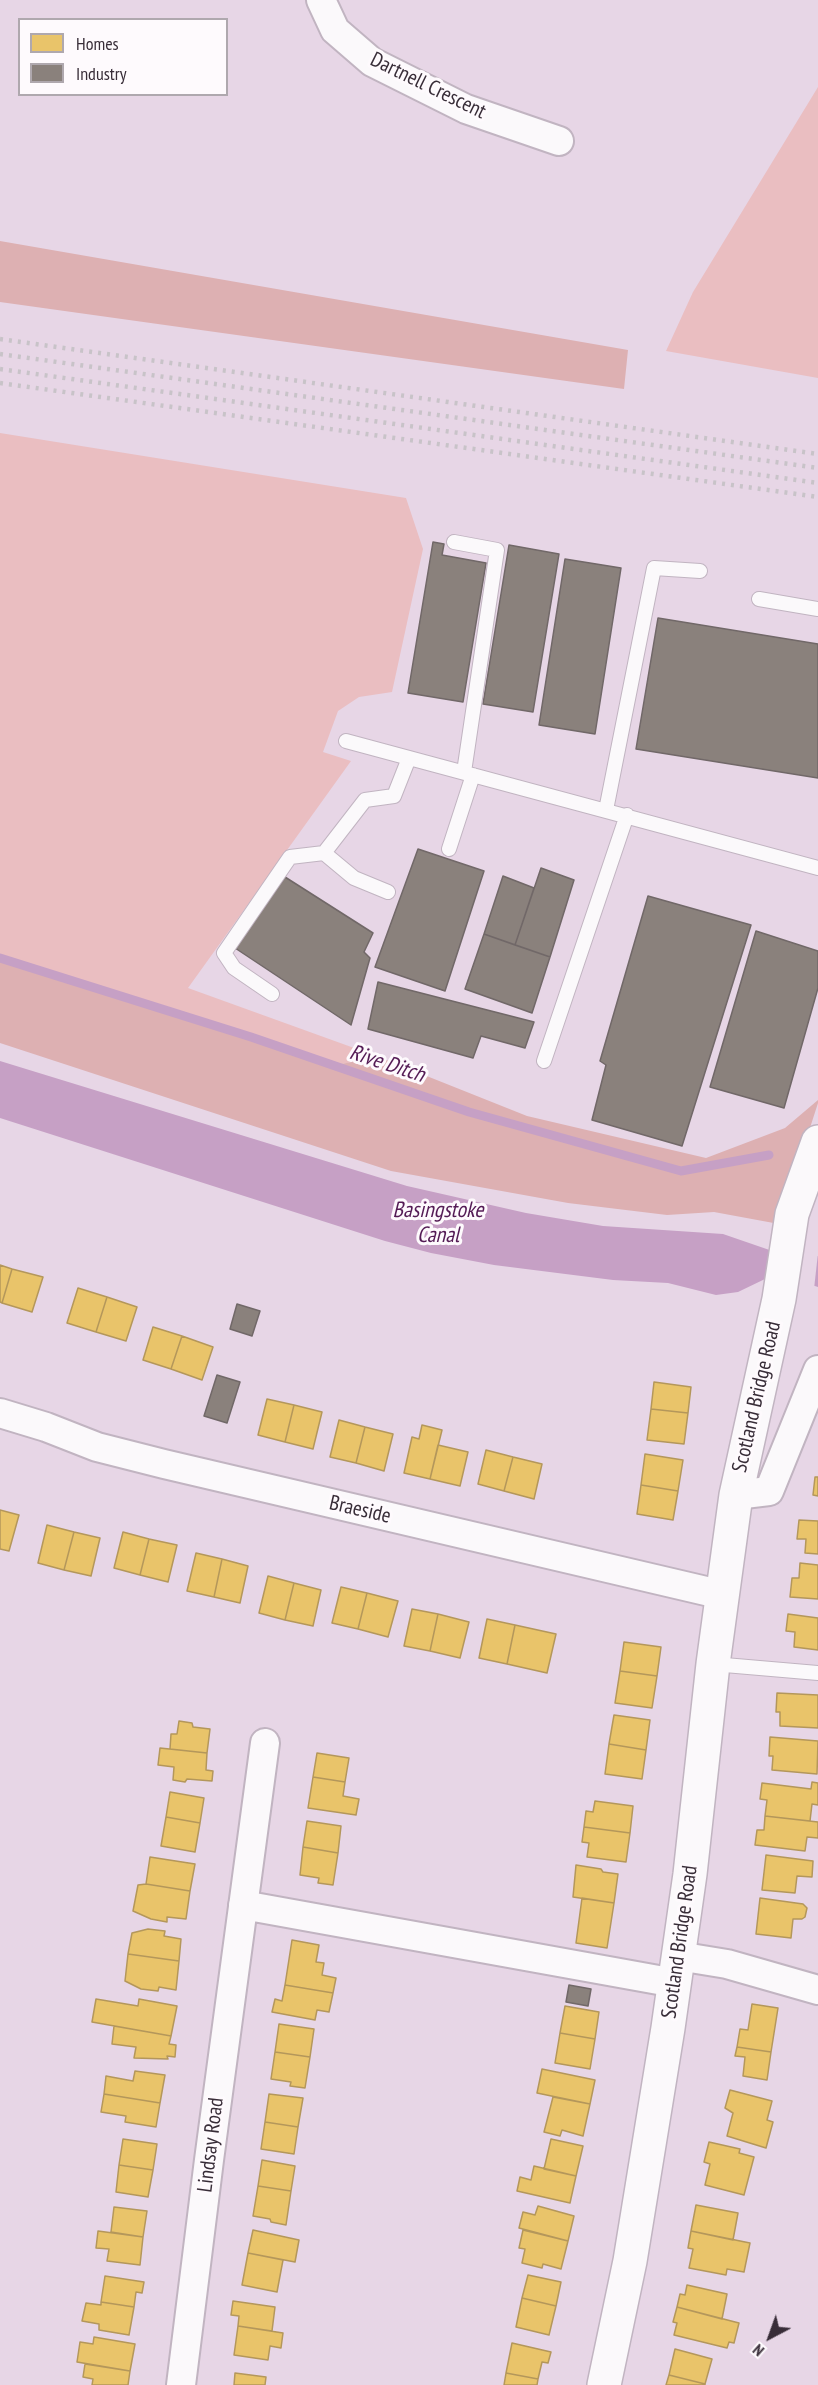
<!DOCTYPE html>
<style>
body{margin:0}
#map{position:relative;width:818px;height:2385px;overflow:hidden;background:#e7d6e6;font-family:"PT Sans Narrow",sans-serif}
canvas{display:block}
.legend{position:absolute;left:18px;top:18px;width:210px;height:78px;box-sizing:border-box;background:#fefafd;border:2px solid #afa8ae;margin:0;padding:8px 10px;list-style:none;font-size:18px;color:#382d38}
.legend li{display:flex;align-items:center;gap:12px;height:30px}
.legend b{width:30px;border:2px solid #afa8ae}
.north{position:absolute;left:740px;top:2307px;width:60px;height:60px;-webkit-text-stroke:4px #fefafd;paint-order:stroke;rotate:221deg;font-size:16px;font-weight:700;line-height:24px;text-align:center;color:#382d38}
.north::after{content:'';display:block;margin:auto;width:21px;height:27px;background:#382d38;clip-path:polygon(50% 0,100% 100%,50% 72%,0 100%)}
</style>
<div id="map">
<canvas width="818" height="2385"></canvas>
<ul class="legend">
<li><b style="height:16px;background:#e9c46a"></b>Homes</li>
<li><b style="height:16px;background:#8a817c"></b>Industry</li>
</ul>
<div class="north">N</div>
</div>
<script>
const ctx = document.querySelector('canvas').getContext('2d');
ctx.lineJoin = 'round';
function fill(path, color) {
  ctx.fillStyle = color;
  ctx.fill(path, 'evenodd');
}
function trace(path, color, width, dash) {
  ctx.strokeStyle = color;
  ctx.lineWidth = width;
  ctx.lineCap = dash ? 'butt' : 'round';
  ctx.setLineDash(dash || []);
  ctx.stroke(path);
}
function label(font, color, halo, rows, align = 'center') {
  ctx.font = font + ' "PT Sans Narrow",sans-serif';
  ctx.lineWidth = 6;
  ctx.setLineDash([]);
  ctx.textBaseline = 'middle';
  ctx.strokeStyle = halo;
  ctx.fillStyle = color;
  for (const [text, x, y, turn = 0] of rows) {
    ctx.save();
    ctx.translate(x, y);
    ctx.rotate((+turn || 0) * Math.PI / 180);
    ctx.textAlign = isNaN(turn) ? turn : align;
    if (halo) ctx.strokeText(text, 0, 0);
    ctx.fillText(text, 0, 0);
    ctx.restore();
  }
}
fill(new Path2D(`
 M818,87v291l-152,-27 27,-59z
 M0,433l406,65 17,51 -31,143 -33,5 -21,14 -15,41 28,9 -163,227 191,69 -48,9 -331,-106z`), '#eabec1');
fill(new Path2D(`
 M0,241l628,109 -4,39 -624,-87z
 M0,960l330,106 49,-9 148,59 179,42 79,-30 33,-28v3l-39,121 -65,-12 -47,3 -99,-12 -177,-32 -391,-128z`), '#ddb0b2');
fill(new Path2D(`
 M0,1061l407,125 119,27 77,13 120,8 61,21 34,1v31l-35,-11 -18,3 -27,13 -22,3 -48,-12 -55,-3 -119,-15 -63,-12 -46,-12 -385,-123z`), '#c6a0c5');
fill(new Path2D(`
 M785,1252l33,1 -4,36 -32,-10z`), '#e7d6e6');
const homes = new Path2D(`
 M0,1265l12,4 -10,34 -2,-1z
 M12,1269l31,8 -11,35 -30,-9z
 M78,1288l29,9 -11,35 -29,-9z
 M107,1297l30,10 -11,34 -30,-9z
 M153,1327l29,9 -11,33 -28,-9z
 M182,1336l31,11 -11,33 -31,-11z
 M654,1382l37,5 -3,26 -37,-4z
 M267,1399l27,6 -9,37 -27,-7z
 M294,1405l28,7 -9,37 -28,-7z
 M651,1409l37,4 -4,31 -37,-4z
 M339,1420l26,7 -9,36 -26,-6z
 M422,1425l20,5 -12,49 -26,-6 8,-36 7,2z
 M365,1427l28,7 -9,37 -28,-8z
 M438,1445l30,7 -8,34 -30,-7z
 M486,1450l27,7 -9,34 -26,-7z
 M645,1454l38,6 -5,31 -37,-6z
 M513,1457l29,7 -8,35 -30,-8z
 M815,1477h3v19l-5,-1z
 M641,1485l37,6 -5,29 -36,-6z
 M0,1510l19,5 -10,36 -9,-2z
 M799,1520l19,1v33l-13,-1 1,-14h-9z
 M47,1525l27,7 -10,38 -26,-7z
 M74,1532l26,6 -9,38 -27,-6z
 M123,1532l26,7 -9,36 -26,-7z
 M149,1539l28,6 -9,37 -28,-7z
 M196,1553l26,6 -8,38 -27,-6z
 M222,1559l26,7 -8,37 -26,-6z
 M800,1563l18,2v34l-28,-2 2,-19h7z
 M268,1576l26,7 -9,37 -26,-7z
 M294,1583l27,7 -8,36 -28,-6z
 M341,1587l26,6 -9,36 -26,-6z
 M367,1593l31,8 -10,36 -30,-8z
 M412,1609l26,5 -8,37 -26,-5z
 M438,1614l31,8 -9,36 -30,-7z
 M788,1614l30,4v32l-24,-3 1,-15 -9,-1z
 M487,1619l28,6 -8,39 -28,-6z
 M515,1625l41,9 -9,39 -40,-9z
 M624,1642l37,5 -4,29 -37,-5z
 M620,1671l37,5 -5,32 -37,-5z
 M777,1693l41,2v33l-38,-2v-14h-4z
 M614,1715l36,5 -4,30 -37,-6z
 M179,1721l13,2 1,4 17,2 -3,24 -37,-4 1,-15h6z
 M770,1737l48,4 -1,33 -45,-4 1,-14h-4z
 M609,1744l37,6 -4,29 -37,-5z
 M160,1748l47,5 -1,17 7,1 -1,10 -25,-2 -2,3 -12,-2 1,-13 -16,-2z
 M317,1753l32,5 -4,24 -32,-5z
 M313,1777l32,5 -2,14 16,3 -3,16 -48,-7z
 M812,1782l6,1v22l-6,-1 -2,17 -45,-5 2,-16 -7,-1 2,-16 49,6z
 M170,1792l34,6 -4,25 -34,-6z
 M595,1801l38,5 -3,27 -46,-6 2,-16 7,1z
 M765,1816l53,6v16l-11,-1 -2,14 -50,-6 2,-15h7z
 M166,1817l34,6 -5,29 -34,-6z
 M307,1821l34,5 -3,27 -35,-6z
 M584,1827l46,6 -4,29 -39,-5 2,-14 -7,-1z
 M303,1847l35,6 -5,32 -15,-2 1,-5 -19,-3z
 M766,1855l47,6 -1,16 -15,-1 -2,17 -33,-3z
 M150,1857l45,7 -5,27 -44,-7z
 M576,1865l25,4 2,3 15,2 -4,29 -41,-6z
 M146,1884l44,7 -4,28 -19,-2v5l-16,-3 -18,-8 5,-26z
 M582,1898l32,5 -7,45 -31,-5z
 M760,1898l43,6 4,4 -2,9 -3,2h-9l-2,19 -35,-4z
 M148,1929l17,2 -1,5 17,3 -2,22 -51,-7 4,-21z
 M292,1940l27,5 -3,17 8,1 -2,12 14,3 -3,15 -48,-8z
 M128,1954l51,7 -3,29 -17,-3 -1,4 -17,-2 -16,-8z
 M285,1985l48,8 -4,19 -12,-2 -2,10 -43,-8 3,-13 7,2z
 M96,1999l42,7 1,-7 38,7 -6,30 -79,-14z
 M752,2004l26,4 -7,44 -34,-5 3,-18 8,1z
 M565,2006l34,6 -4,27 -35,-6z
 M279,2024l35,5 -4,28 -35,-5z
 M114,2026l57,10 -2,8 7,1 -1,12 -8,-1 1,3 -34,-1 2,-11 -24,-3z
 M560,2033l35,6 -5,30 -35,-6z
 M737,2047l34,5 -4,28 -24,-4 2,-19 -10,-1z
 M275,2052l35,5 -5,31 -15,-2 1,-4 -20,-3z
 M542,2069l53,11 -5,24 -53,-11z
 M135,2071l30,4 -5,28 -56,-9 2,-18 27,5z
 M730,2090l42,11 -5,19 6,2 -7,26 -39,-12 6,-23 -8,-5z
 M104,2094l56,9 -4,24 -31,-5 1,-6 -25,-4z
 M269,2094l34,4 -5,29 -33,-5z
 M553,2097l37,7 -7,32 -21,-6 -2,6 -16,-4z
 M265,2122l33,5 -4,27 -33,-5z
 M123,2139l34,5 -4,26 -34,-5z
 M551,2139l32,7 -7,30 -32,-7z
 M709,2142l31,7 -1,4 15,4 -10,38 -39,-10 5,-21 -6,-2z
 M262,2160l33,6 -4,25 -33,-5z
 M119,2165l34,5 -5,27 -32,-5z
 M534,2166l42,10 -6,27 -53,-12 3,-14 11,3z
 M258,2186l33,5 -5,34 -15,-3 -1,-3 -17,-3z
 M696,2205l42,8 -5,27 -42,-9z
 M538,2206l36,10 -6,25 -49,-13 4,-16 12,3z
 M114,2207l33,4 -4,26 -32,-5z
 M253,2230l46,10 -4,22 -47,-9z
 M523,2230l45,11 -7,28 -18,-5 -1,4 -20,-5 3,-14 -6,-1z
 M98,2231l45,6 -3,28 -33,-4 2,-12 -13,-1z
 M691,2231l59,12 -6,29 -17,-3 -1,6 -37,-7 4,-19 -5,-1z
 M248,2253l35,7 -6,32 -35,-7z
 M528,2275l33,7 -5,24 -34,-8z
 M105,2276l39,6 -2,11 -6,-1 -2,15 -33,-5z
 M687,2285l40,9 -5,25 -45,-12 3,-13 5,1z
 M522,2298l34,8 -7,29 -33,-8z
 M233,2301l42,6 -3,24 -34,-5 1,-10 -8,-1z
 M101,2302l33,5 -5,28 -30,-5v-6l-17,-3 4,-18 15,2z
 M677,2307l62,16 -5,20 -5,-1 -2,6 -53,-13 3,-12 -4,-1z
 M238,2326l45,7 -2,15 -11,-2 -2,14 -34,-5z
 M94,2337l41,7 -5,27 -53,-9 3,-20 13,2z
 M512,2343l39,9 -3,11 -6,-1 -4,17 -32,-6z
 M675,2349l37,10 -7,25 -36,-9z
 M85,2364l45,7 -2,14h-36l1,-6 -10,-2z
 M235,2373l31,4 -1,8h-31z
 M506,2373l32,6 -1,6h-33z
 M669,2375l36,9v1h-39z`);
fill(homes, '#e9c46a');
trace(homes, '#b4975b', 1.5);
const industry = new Path2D(`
 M433,542l11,2 -2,11 44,8 -23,139 -55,-9z
 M509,545l50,9 -26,158 -50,-8z
 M565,559l56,9 -26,166 -56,-9z
 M658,618l160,26v134l-182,-29z
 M418,849l66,22 -39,120 -70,-24z
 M541,868l33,12 -24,77 -35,-12z
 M503,876l31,12 -19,57 -31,-11z
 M285,877l88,56 -9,19 6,6 -19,67 -116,-77z
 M648,896l103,29 -69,221 -90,-26 14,-55 -6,-4z
 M756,931l62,20v37l-34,120 -74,-21z
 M484,934l66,23 -18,56 -67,-24z
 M378,982l156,40 -9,26 -44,-12 -8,22 -105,-29z
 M237,1304l23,7 -8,25 -22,-7z
 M217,1375l23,7 -13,41 -23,-7z
 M569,1985l22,4 -3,17 -22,-4z`);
fill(industry, '#8a817c');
trace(industry, '#716868', 1.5);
trace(new Path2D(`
 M0,958l251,79 218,75 212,59 88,-16`), '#c6a0c5', 9);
const service = new Path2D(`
 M454,542l43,8 -33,222
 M759,599l59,10
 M346,741l472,127
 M606,810l48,-242 46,3
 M449,849l24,-74
 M324,853l30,25 34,14
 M272,994l-38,-26 -10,-15 66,-96 34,-4 41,-53 29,-4 15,-38
 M544,1061l83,-246
 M713,1664l105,9`);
const minor = new Path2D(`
 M321,0l14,30 37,32 94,47 93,32
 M0,1413l46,14 51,20 67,17 559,131
 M736,1495l33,-4 49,-121
 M243,1905l432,78
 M678,1956l49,8 91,26
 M181,2385l28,-225 56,-417`);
const tertiary = new Path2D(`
 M604,2385l26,-124 38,-233 22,-154 23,-210 23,-169 43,-196 13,-85 26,-72`);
trace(service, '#c1b4c1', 16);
trace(minor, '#c1b4c1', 32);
trace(tertiary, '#c1b4c1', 36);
trace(service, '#fbf9fb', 14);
trace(minor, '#fbf9fb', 28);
trace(tertiary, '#fbf9fb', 33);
trace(new Path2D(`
 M0,339l818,115
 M0,354l818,114
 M0,369l818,114
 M0,383l818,114`), '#c8c3c8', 4.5, [3, 6]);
label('21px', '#382d38', '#fefafd', [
 ["Dartnell Crescent",428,86,26],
 ["Scotland Bridge Road",757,1397,-77],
 ["Braeside",360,1510,13],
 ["Scotland Bridge Road",680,1942,-82],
 ["Lindsay Road",211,2145,-83]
]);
label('italic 22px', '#541b55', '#fefafd', [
 ["Rive Ditch",387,1064,18],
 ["Basingstoke",438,1211],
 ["Canal",438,1236]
]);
</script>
